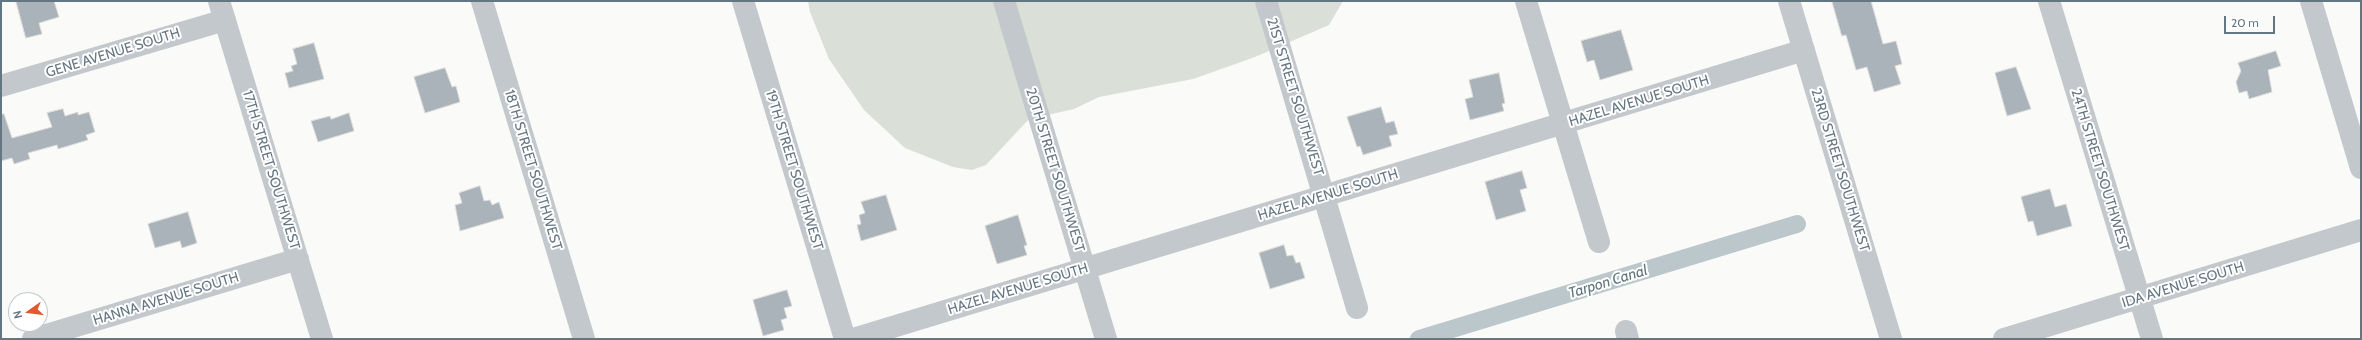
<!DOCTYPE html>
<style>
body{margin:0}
#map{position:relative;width:2362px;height:340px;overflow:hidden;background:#fafaf8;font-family:Cabin,sans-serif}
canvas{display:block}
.frame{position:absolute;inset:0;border:2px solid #657683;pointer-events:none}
.north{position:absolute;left:8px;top:292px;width:40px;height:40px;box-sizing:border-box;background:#fff;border:1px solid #c1c8cd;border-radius:50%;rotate:256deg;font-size:11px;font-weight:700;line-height:16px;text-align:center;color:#657683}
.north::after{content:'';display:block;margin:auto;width:14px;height:18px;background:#e4572e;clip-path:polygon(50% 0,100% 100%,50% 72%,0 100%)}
.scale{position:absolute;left:2224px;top:16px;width:51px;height:18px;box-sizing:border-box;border:2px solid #657683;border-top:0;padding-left:5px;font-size:12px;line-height:14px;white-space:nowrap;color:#657683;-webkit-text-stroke:3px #fff;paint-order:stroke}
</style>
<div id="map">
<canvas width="2362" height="340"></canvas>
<div class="frame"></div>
<div class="north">N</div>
<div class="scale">20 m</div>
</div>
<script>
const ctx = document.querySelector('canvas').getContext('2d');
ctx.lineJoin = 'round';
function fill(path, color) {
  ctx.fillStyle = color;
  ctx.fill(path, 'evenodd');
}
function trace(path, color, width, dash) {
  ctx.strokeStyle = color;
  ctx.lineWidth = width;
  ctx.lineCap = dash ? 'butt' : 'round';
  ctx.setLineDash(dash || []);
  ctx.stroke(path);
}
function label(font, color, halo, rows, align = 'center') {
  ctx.font = font + ' Cabin,sans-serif';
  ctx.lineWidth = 4;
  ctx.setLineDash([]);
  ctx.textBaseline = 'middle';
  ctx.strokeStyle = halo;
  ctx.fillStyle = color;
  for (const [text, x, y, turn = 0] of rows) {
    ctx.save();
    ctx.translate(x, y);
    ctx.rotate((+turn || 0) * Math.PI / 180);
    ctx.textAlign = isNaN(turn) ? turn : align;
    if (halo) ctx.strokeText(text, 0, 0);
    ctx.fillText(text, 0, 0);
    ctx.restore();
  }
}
fill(new Path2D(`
 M808,1h535l-14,24 -74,32 -62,22 -94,18 -25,12 -45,10 -43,46 -14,5 -19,-3 -48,-19 -41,-38 -35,-51 -19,-47z`), '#dadfd7');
trace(new Path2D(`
 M1419,339l378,-115`), '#bbc7cb', 18);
const building = new Path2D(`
 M16,1h38l5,16 -20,6 3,11 -16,4z
 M1832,1h39l12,43 13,-3 6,23 -7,2 6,18 -27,8 -7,-25 -11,3 -10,-35 -4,1z
 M1621,30l12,40 -33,10 -6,-20 -7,2 -6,-21z
 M314,43l10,36 -35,9 -4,-15 8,-2 -2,-5 6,-2 -4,-15z
 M2276,51l5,15 -13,4 4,22 -23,7 -2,-8 -8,2 -3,-11 5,-11 -3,-8z
 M2016,67l15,42 -24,7 -12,-43z
 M445,68l7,19 4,-1 4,16 -35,11 -11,-36z
 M1499,73l6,30 -3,1 2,7 -34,9 -5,-21 8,-2 -4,-17z
 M1381,107l5,16 8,-2 4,13 -9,2 3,10 -29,9 -3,-9 -3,1 -10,-30z
 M63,109l2,7 13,-4v3l11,-3 6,20 -9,3 2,5 -30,9 -1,-4 -29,8 2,6 -16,5 -2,-6 -11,3v-47h3l8,24 40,-11 -5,-14z
 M349,113l5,18 -36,11 -7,-21 19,-5 1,3z
 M1522,171l5,17 -7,2 6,21 -30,9 -11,-38z
 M480,186l4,15 6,-1 2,5 7,-3 5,16 -44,13 -5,-26 7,-2 -3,-10z
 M2050,189l5,18 11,-3 6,22 -35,10 -4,-15 -5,1 -7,-25z
 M886,195l11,35 -36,11 -4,-16 4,-1 -2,-9 6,-2 -4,-11z
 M188,212l9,31 -15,5 -2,-7 -25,7 -7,-24z
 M1018,215l9,30 -3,1 3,9 -30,9 -12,-38z
 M1284,245l3,11 6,-1 3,8 4,-1 5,16 -35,11 -11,-36z
 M787,290l5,16 -8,2 3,10 -6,2 3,10 -21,6 -10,-36z`);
fill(building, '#aab3b9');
trace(building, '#dcdcda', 1);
trace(new Path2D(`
 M219,1l103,338
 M482,1l102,338
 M743,1l102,338
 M1004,1l102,338
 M1266,1l91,307
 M1526,1l73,241
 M1789,1l102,338
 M2049,1l103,338
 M2311,1l50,167
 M1,86l224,-66
 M1626,331l2,8
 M33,339l265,-80
 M853,339l951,-289
 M2004,339l357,-109`), '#c3c8cc', 22);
label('14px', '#657683', '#fff', [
 ["GENE AVENUE SOUTH",113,53,-17],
 ["21ST STREET SOUTHWEST",1295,97,73],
 ["HAZEL AVENUE SOUTH",1639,101,-17],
 ["17TH STREET SOUTHWEST",271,170,73],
 ["18TH STREET SOUTHWEST",533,170,73],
 ["19TH STREET SOUTHWEST",794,170,73],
 ["20TH STREET SOUTHWEST",1055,170,73],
 ["23RD STREET SOUTHWEST",1840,170,73],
 ["24TH STREET SOUTHWEST",2100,170,73],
 ["HAZEL AVENUE SOUTH",1328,195,-17],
 ["IDA AVENUE SOUTH",2183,285,-17],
 ["HAZEL AVENUE SOUTH",1018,289,-17],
 ["HANNA AVENUE SOUTH",166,299,-17]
]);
label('italic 15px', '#60757c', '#fff', [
 ["Tarpon Canal",1608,282,-17]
]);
</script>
